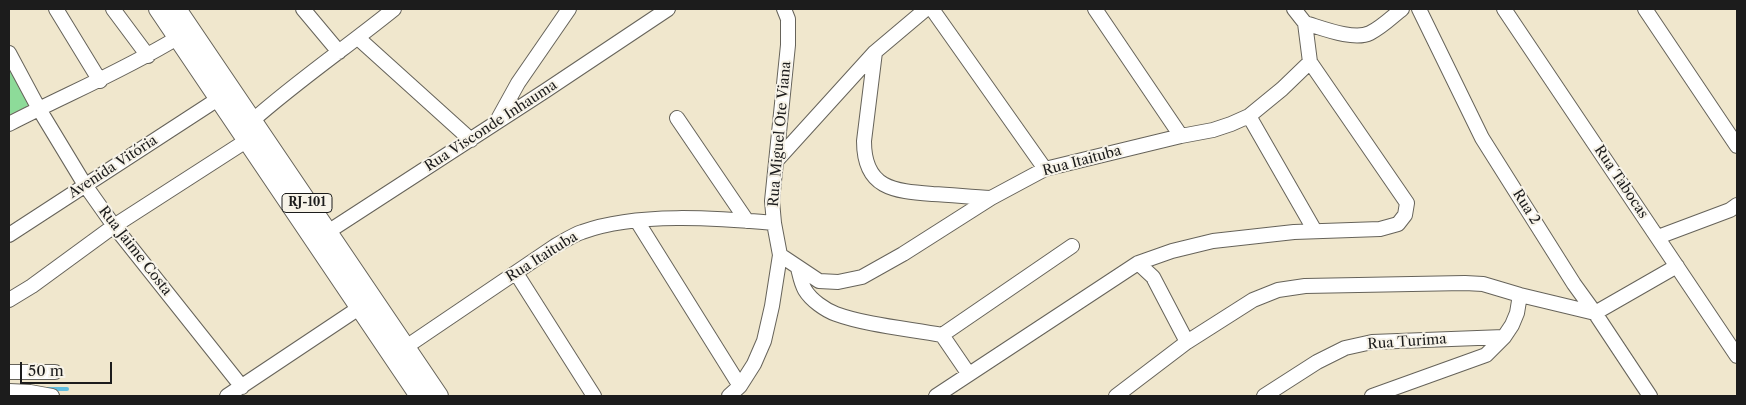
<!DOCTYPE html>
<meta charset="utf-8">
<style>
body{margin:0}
#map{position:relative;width:1746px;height:405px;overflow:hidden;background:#f0e7cd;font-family:"Libre Caslon Text",serif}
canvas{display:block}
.frame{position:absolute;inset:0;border:10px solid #1c1c1c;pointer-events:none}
.scale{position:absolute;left:20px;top:362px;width:92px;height:22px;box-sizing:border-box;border:2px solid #1c1c1c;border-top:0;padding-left:6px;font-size:15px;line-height:18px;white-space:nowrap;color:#1c1c1c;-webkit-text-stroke:4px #f7f3e8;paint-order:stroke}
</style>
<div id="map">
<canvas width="1746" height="405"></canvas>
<div class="frame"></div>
<div class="scale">50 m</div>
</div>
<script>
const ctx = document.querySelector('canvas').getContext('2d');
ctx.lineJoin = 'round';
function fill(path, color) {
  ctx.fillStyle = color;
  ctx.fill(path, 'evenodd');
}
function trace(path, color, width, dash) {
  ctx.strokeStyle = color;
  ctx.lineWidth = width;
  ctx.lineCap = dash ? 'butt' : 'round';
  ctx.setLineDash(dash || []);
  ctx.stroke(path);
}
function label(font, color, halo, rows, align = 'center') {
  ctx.font = font + ' "Libre Caslon Text",serif';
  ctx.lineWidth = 4;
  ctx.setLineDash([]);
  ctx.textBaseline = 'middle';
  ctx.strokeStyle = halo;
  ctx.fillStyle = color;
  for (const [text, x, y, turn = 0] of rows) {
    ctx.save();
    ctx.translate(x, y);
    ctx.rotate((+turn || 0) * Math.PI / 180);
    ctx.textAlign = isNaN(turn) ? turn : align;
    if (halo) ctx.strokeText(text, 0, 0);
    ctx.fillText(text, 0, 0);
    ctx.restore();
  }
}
fill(new Path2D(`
 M9,62l21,43 -21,10z`), '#8ddb99');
trace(new Path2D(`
 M46,389h21`), '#61bedf', 4);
const minor = new Path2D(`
 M56,9l44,72
 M113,9l35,47
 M303,9l36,43
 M932,9l113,160
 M1095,9l86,127
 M1419,9l63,129 92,146 21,29 55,83
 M1504,9l233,347
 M1645,9l92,137
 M1305,23c17,5 49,18 65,10 12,-6 22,-16 32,-24
 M358,38l113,102
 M875,52l-11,89c0,48 30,50 69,53 19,1 39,3 58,4
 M9,53l30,56 46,76 29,41 128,161
 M1249,116l66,115
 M677,118l70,103
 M252,121c45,-40 95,-74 142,-112
 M497,121l21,-38 51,-74
 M9,124c56,-29 114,-53 168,-86
 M777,160l98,-108 51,-43
 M637,221l103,165
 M9,235l209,-136
 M320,237l225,-146 123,-82
 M1658,237l72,-27 7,-5
 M780,255l39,26 19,1 24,-5 41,-23 88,-56 54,-29 136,-33 32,-6 18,-6 18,-8 33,-27 28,-27
 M1138,263l15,14 34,65
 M798,268c2,8 3,15 7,22 6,10 20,20 31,24 30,11 74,15 106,21l26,38
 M516,273l78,123
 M9,300l23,-14 82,-60 132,-85
 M942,335l130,-89
 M397,353l158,-107c9,-5 18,-11 27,-14 55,-20 134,-14 192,-9
 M9,372h46
 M9,391l21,1 22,4
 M227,396l132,-88
 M729,396l11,-10 14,-22 10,-23 8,-35 8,-51 -6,-32 -2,-22 16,-156v-26l-4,-10
 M936,396l202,-133 34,-12 41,-10 81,-9 86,-3 18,-5 7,-9 2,-12 -97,-141 -5,-39 -11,-14
 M1116,396l71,-54 66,-42 25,-10 27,-4 160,-3 18,1 37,11 75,18 82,-47
 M1264,396l53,-34 28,-14 27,-6 132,-5
 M1372,396l114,-41 18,-18 8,-12 5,-12 3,-18`);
const major = new Path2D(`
 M158,9l261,387
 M177,9l262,387`);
trace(minor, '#66635a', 16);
trace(major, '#66635a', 20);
trace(minor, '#fff', 14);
trace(major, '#fff', 18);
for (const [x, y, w] of [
 [307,203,50]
]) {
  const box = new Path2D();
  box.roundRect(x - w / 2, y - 9.5, w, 19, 4);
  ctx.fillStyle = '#f7f3e8';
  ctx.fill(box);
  trace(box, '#1c1c1c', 1);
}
label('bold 12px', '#1c1c1c', null, [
 ["RJ-101",307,203]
]);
label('14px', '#1c1c1c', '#f7f3e8', [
 ["Rua Visconde Inhauma",491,126,-33],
 ["Rua Miguel Ote Viana",780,134,-85],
 ["Rua Itaituba",1082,161,-15],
 ["Avenida Vitória",113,167,-33],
 ["Rua Tabocas",1621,182,56],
 ["Rua 2",1526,207,58],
 ["Rua Jaime Costa",135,251,52],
 ["Rua Itaituba",542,257,-32],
 ["Rua Turima",1407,342,-4]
]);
</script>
